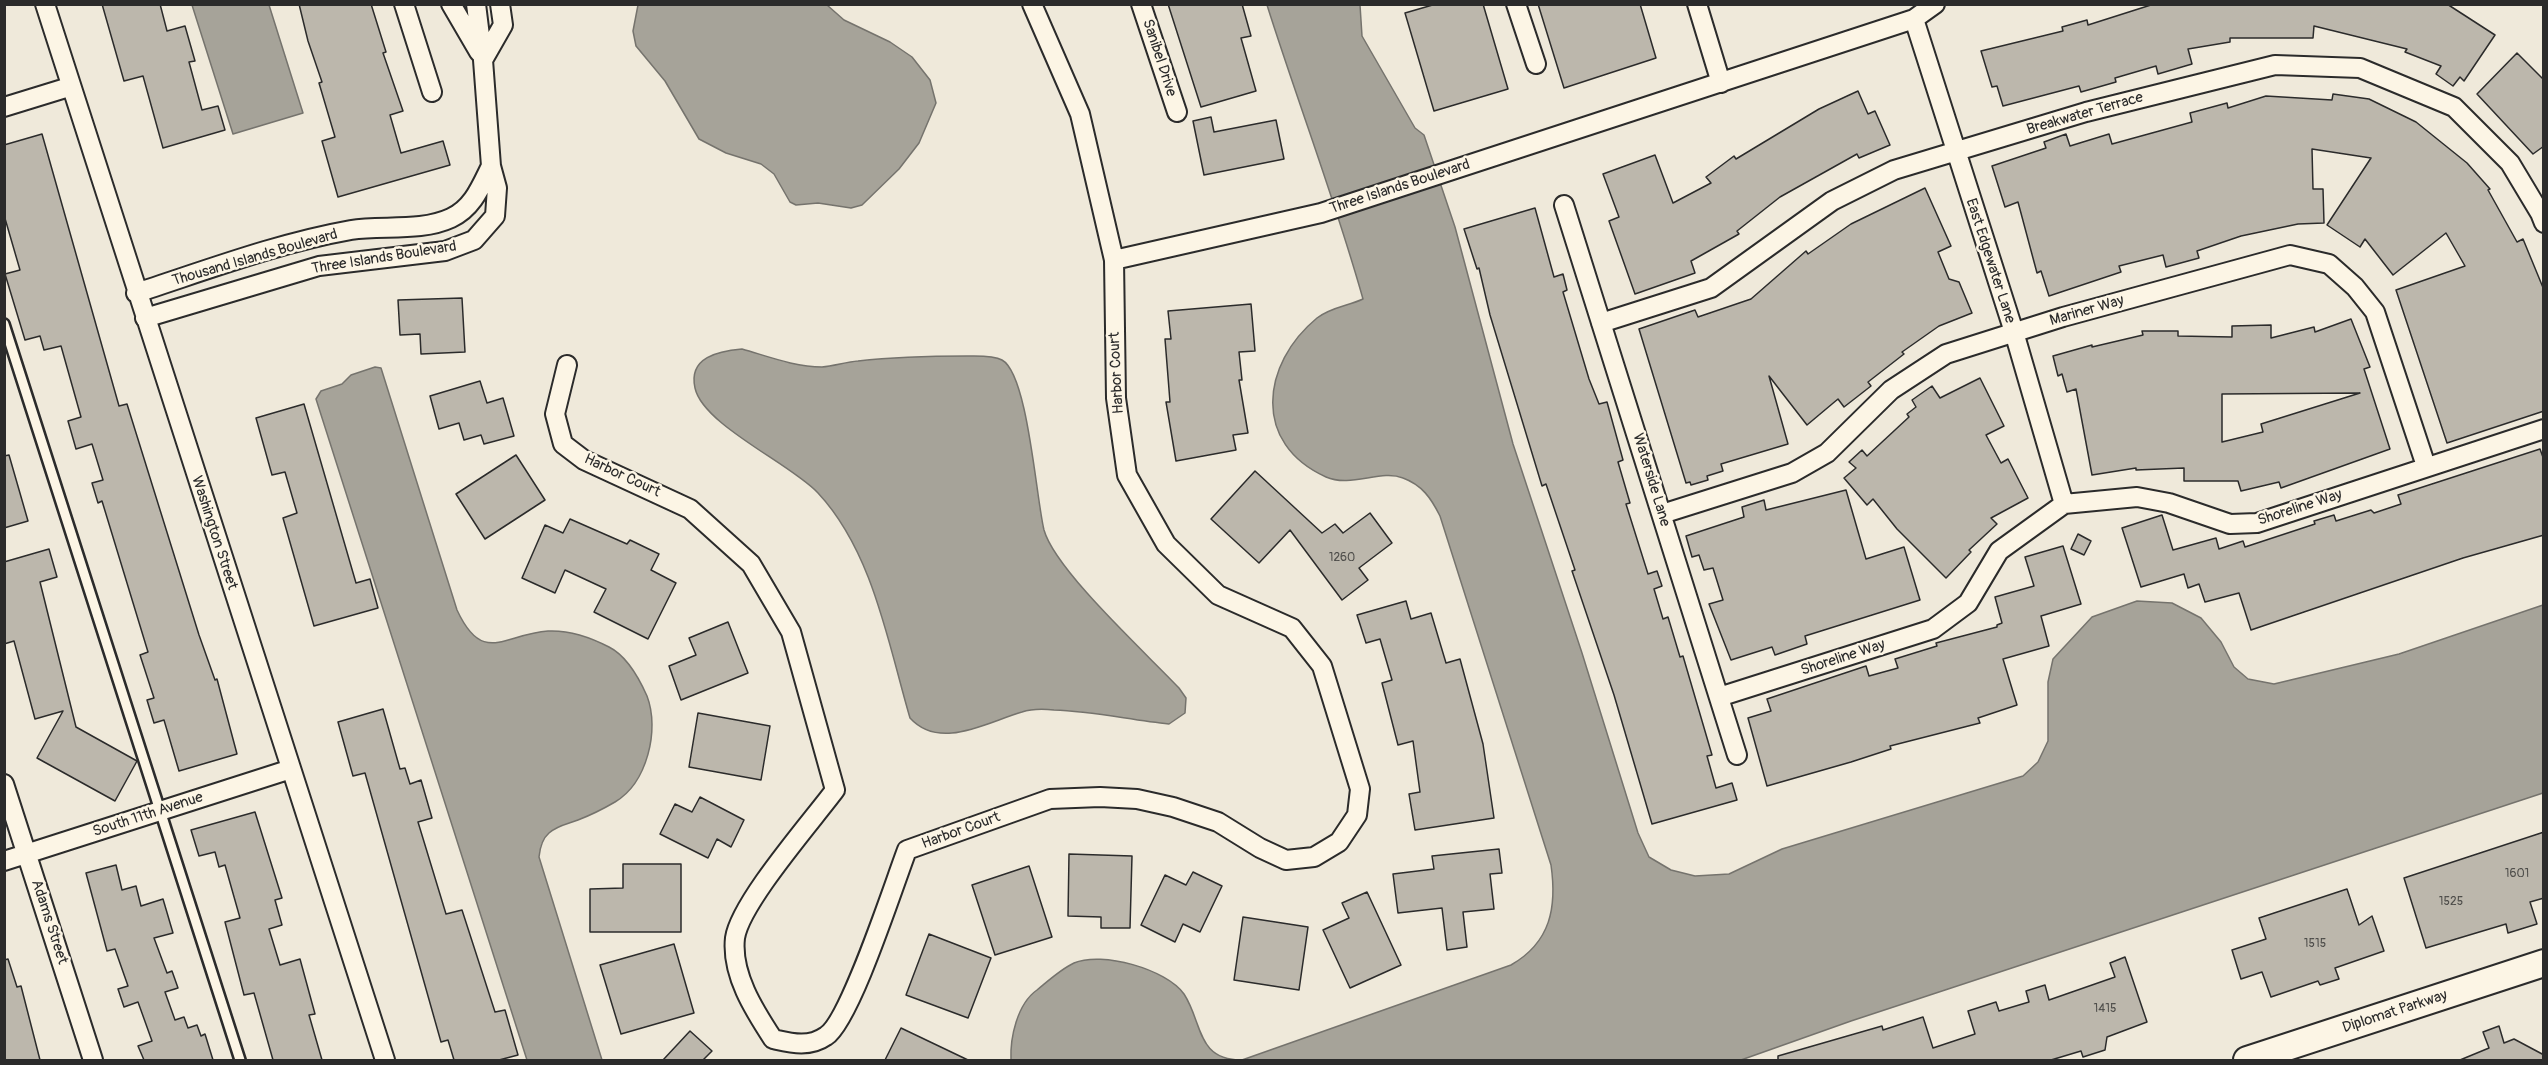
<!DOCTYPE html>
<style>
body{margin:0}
#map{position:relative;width:2548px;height:1065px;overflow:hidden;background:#efe9da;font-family:Pangolin,sans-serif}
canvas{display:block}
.frame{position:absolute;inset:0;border:6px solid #2b2b2b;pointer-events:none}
</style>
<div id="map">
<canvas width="2548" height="1065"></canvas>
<div class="frame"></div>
</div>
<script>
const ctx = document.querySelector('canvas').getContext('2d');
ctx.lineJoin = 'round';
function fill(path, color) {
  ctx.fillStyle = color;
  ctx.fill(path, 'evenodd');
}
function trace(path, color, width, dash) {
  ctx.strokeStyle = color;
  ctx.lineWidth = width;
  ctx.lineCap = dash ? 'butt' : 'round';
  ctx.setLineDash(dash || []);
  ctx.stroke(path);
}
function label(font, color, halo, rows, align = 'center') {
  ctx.font = font + ' Pangolin,sans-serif';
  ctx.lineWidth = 5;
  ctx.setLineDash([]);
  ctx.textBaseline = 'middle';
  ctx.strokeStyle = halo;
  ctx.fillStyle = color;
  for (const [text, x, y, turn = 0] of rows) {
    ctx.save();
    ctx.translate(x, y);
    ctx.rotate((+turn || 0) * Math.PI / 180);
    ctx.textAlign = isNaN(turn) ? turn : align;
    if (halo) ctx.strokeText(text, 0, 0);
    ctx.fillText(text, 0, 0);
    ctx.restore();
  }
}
const water = new Path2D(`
 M192,5h77l34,108 -70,21z
 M638,5h189l17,15 46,22 22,15 18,23 6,23 -17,40 -20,26 -37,36 -11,3 -33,-5 -22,2 -6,-3 -16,-28 -13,-10 -35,-11 -27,-14 -34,-58 -29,-35 -3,-15z
 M1267,5h93l2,31 53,92 9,7 31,92 58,217 69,209 56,180 11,24 22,13 24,6 34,-2 53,-25 241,-73 15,-14 10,-21v-59l5,-23 39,-42 45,-16 35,2 29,15 20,24 13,25 14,12 26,5 125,-30 144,-49v188l-692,228 -110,39h-730c-1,-22 6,-56 26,-70 11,-9 24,-21 37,-27 28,-12 92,6 110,31 19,29 12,66 58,66l269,-95c40,-23 46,-58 40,-100l-111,-349c-9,-18 -18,-31 -37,-38 -22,-9 -52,10 -77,-1 -74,-33 -65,-113 -9,-159 14,-11 31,-12 46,-19 -28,-100 -65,-196 -96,-294z
 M742,349c25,7 53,18 80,18 12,-1 24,-5 36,-6 36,-4 72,-5 109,-5 10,0 26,-1 35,4 26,14 34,138 42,170 11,40 103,124 135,158l7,10 -1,15 -16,11c-39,-4 -77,-13 -115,-14 -10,-1 -23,-1 -32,2 -35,10 -82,39 -112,6 -22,-75 -37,-166 -92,-225 -27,-29 -115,-68 -123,-105 -7,-31 24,-37 47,-39z
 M375,367l6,1 76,242c26,56 47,24 91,21 21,-1 42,6 61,16 18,9 30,31 38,49 13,34 0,87 -32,106 -12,7 -24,13 -37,18 -10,4 -20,5 -29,13 -7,6 -9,14 -10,24l63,203h-75l-211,-661 5,-8 21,-7 9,-9z`);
fill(water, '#a6a399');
trace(water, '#75736d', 1.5);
const building = new Path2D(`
 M102,4h58l7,27 18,-5 10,35 -6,1 13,48 16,-4 7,24 -62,18 -20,-72 -19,5z
 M299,4h72l15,48 -3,1 20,58 -13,4 11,38 42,-12 7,24 -112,32 -16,-56 13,-4 -16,-54 3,-1 -14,-41z
 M1168,4h74l9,32 -10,2 15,53 -55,16z
 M1436,4h47l25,85 -74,22 -29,-98z
 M1538,4h102l16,54 -92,30z
 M2154,4h293l48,31 -31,46 -4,-4 -7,9 -17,-12 5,-8 -36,-14 2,-3 -93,-23 -1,12h-83v4l-42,7 4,15 -34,10 -2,-8 -41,12 1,4 -35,10 -2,-6 -76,20 -6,-20 -5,1 -11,-36 82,-20 -1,-4 25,-7 1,5z
 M2517,53l27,27v66l-11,8 -56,-60z
 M1858,91l10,23 7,-3 15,34 -31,13 -2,-4 -77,43 -43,34 2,3 -48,27 4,12 -60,21 -26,-73 10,-4 -16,-43 52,-19 18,48 38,-20 -5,-6 28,-21 2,3 83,-50z
 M2333,94l36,5 47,23 51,41 23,26 -2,1 29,52 6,-3 21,51v121l-97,32 -51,-153 69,-24 -19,-33 -53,42 -28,-36 -5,8 -33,-22 44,-67 -59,-9 1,40h10l1,34 -26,1 -57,12 -44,15 2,7 -33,9 -3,-12 -44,11 2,6 -72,24 -8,-25 -4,2 -19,-71 -13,5 -13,-41 54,-18 -2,-6 22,-8 4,12 39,-12 3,10 80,-22 -2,-9 37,-10 1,5 38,-12 66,4z
 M1211,117l3,15 62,-12 8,39 -80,16 -11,-54z
 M42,134l77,272 8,-2 72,231 16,45 2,-1 20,75 -58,17 -15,-51 -10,3 -7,-23 7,-2 -14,-43 8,-3 -46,-151 -4,2 -6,-20 11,-3 -11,-36 -16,5 -8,-28 13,-4 -20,-71 -17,4 -4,-14 -15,4 -20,-66 15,-4 -16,-55v-70z
 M1925,188l26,58 -13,6 11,27 10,3 13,31 -33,13 -37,26 2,2 -36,28 3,4 -27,21 -6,-8 -31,26 -38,-49 19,68 -67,20 2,7 -16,5 1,4 -17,5 -1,-3 -4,1 -47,-154 56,-19 3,7 53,-18 55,-48 2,3 43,-30z
 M1535,208l19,69 9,-3 4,16 -4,2 26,87 10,25 8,-2 16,58 -5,2 12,41 -4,1 22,70 9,-3 5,15 -8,3 9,30 5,-2 12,40 3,-1 29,99 -5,1 9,32 16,-5 5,17 -85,24 -38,-129 -42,-124 3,-1 -29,-86 -4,2 -52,-171 -11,-47 -2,1 -13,-40z
 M462,298l3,54 -44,2 -1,-20 -20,1 -2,-35z
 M1251,304l4,47 -16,1 3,28h-3l9,53 -15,2 3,15 -60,11 -10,-59h4l-5,-63h6l-3,-28z
 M2351,319l19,48 -6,2 26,80 -109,39 -2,-6 -38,9 -3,-10h-54v-13l-48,2v-2l-44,7 -16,-86 -9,3 -5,-18 -4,2 -5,-20 39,-11v2l51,-12 -1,-4h36v5l54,1v-11l39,-1v13l43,-11 1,5zM2360,393l-99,31 2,8 -41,10v-48z
 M1980,378l24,48 -18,9 15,28 7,-4 20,39 -37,20 6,6 -28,26 2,2 -25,26 -49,-49 -24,-30 -6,6 -23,-27 12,-10 -7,-6 13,-12 5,6 42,-39 -2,-3 9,-7 -4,-7 20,-14 8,12z
 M480,381l7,22 16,-5 11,38 -30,8 -3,-9 -17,5 -5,-17 -20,6 -9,-33z
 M304,404l52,179 14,-4 8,29 -64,18 -31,-108 14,-5 -12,-41 -13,3 -16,-57z
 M2540,449l4,11v75l-81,23 -212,72 -12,-37 -34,9 -6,-18 -11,4 -4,-14 -43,13 -19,-59 40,-13 11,35 43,-12 3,11 24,-8 2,6 70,-23 -1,-3 20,-6 2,6 35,-11 3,3 27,-9 -3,-9z
 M9,455l19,66 -24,7v-72z
 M516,455l29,45 -60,39 -29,-45z
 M1255,471l67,62 13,-9 8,9 27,-20 22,30 -33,25 9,12 -26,20 -52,-70 -31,33 -48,-44z
 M1846,490l20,69 38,-12 16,53 -115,36 2,8 -32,11 -3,-8 -41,13 -22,-56 14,-4 -10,-32 -9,2 -5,-15 -7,2 -6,-21 58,-19 -2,-10 22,-7 2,10z
 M570,519l57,25 3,-4 29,14 -8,16 25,13 -28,56 -54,-27 12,-23 -41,-19 -10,23 -33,-15 23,-53 18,8z
 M2078,534l13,7 -7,14 -13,-6z
 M2063,546l18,58 -40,12 8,30 -46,13 14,46 -39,13 2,5 -90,23 1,3 -40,13 -84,24 -19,-68 23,-7 -4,-12 99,-33 3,10 29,-8 -3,-9 42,-13 -1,-3 61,-16v-2l5,-2 -7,-26 39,-11 -9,-29z
 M49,549l8,28 -17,5 36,145 61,34 -22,40 -78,-43 26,-47 -28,8 -21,-78 -10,3v-82z
 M1406,601l5,18 20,-6 15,50 14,-4 23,85 11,74 -79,12 -6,-36 11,-2 -7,-51 -15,4 -16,-62 10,-3 -12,-41 -14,4 -9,-28z
 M728,622l20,51 -67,27 -12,-34 27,-11 -7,-17z
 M383,709l17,60 5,-1 5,16 11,-4 11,38 -14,4 28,92 16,-4 33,102 10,-2 13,45 -19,5h-45l-6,-20 -7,2 -76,-269 -12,3 -15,-54z
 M698,713l72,13 -9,54 -72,-13z
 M700,797l44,23 -13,27 -14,-8 -9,19 -48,-24 15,-30 17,8z
 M255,812l27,86 -7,2 7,25 -13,4 11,36 20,-6 15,55 -6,1 13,45h-49l-19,-67 -10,2 -19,-73 15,-4 -15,-53 -6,2 -4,-15 -16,4 -8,-26z
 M2544,832v66l-14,4 7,22 -29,9 -2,-9 -80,24 -22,-70z
 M1499,849l3,24 -12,1 4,35 -31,3 4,35 -20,3 -5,-42 -44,5 -5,-39 41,-5 -2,-13z
 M1069,854l63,2 -2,72h-29v-11l-33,-1z
 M623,864h58v68h-91v-43l33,-1z
 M116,865l6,25 14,-4 5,20 22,-7 10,34 -19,5 13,35 5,-2 6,17 -13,4 10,28 9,-3 4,11 9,-3 4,11 4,-2 8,26h-69l-6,-14 14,-5 -14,-39 -14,5 -6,-18 10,-3 -13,-37 -8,2 -21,-78z
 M1029,866l23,71 -57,18 -23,-70z
 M1193,872l29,14 -22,46 -17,-8 -8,18 -34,-17 24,-50 21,10z
 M2347,889l12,36 13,-9 12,35 -49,17 4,11 -19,6 -2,-4 -47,16 -9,-25 -21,7 -9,-29 34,-11 -7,-21z
 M1367,892l34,73 -51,23 -27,-58 26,-12 -7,-15z
 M1243,917l65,10 -9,63 -65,-10z
 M929,934l62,24 -23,60 -62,-23z
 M674,944l20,69 -73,21 -21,-69z
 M2125,957l22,65 -40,15 -2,13 -22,7 -2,-6 -30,9h-273v-4l104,-30 1,4 40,-13 10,31 42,-14 -7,-23 28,-9 3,9 30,-9 -3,-11 19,-6 4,15 66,-23 -5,-14z
 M8,959l9,28 4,-1 19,74h-36v-100z
 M2499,1026l5,17 10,-4 30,16v5h-84l29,-12 -6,-16z
 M901,1028l67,32h-83z
 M690,1031l22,20 -9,9h-40z`);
fill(building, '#bcb7ac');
trace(building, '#2b2b2b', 1.5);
const lane = new Path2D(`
 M4,324l236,736`);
const street = new Path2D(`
 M45,4l340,1056
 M404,4l28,88
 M451,4l28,48
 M1141,4l36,108
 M1516,4l20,60
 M1697,4l24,79
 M1914,19l100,313 50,172
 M483,60l20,-35 -3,-21
 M4,107l65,-20
 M1564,205l173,550
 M1114,260l207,-47 593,-194 21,-15
 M136,293c71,-23 142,-50 215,-63 31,-5 70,2 100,-12 22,-10 30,-32 40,-52
 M145,318l174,-52 126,-15 29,-11 21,-24 2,-28 -6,-22 -8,-106 -7,-56
 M1601,323l110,-35 121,-87 62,-31 192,-58 189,-47 85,3 94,39 56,56 30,50 4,10
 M567,365l-12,49 8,30 21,16 106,49 61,55 40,68 44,158c-23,31 -95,113 -100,148 -4,36 19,72 38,101 18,4 36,9 53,-3 24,-15 68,-152 81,-186l143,-51 50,-2 37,2 36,8 45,15 42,26 26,12 28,-3 25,-15 18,-27 3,-26 -38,-123 -30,-38 -74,-33 -52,-51 -39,-69 -11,-77 -2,-138 -34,-146 -48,-110
 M1662,514l130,-41 35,-20 64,-63 55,-36 117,-37 227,-62 39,9 26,23 20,25 51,154
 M1719,697l214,-68 35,-26 31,-52 65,-47 73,-7 32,6 61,21 27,-1 287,-94
 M4,784l89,276
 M4,861l287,-92`);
const secondary = new Path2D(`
 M2247,1060l297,-97`);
trace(lane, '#2b2b2b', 14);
trace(street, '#2b2b2b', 22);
trace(secondary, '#2b2b2b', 30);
trace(lane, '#fcf5e5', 9);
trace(street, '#fcf5e5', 18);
trace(secondary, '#fcf5e5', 26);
label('12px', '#4f4e4b', null, [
 ["1260",1342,558],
 ["1601",2517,874],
 ["1525",2451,902],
 ["1515",2315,944],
 ["1415",2105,1009]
]);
label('15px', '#2b2b2b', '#fcf5e5', [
 ["Sanibel Drive",1159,58,72],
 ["Breakwater Terrace",2085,114,-16],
 ["Three Islands Boulevard",1400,187,-18],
 ["Thousand Islands Boulevard",255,258,-16],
 ["Three Islands Boulevard",384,258,-9],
 ["East Edgewater Lane",1990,261,72],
 ["Mariner Way",2087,311,-16],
 ["Harbor Court",1117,373,-93],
 ["Harbor Court",622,476,25],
 ["Waterside Lane",1651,480,73],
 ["Shoreline Way",2300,508,-18],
 ["Washington Street",214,533,72],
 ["Shoreline Way",1843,658,-18],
 ["South 11th Avenue",148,815,-18],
 ["Harbor Court",961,831,-20],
 ["Adams Street",49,922,72],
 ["Diplomat Parkway",2395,1012,-18]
]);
</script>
